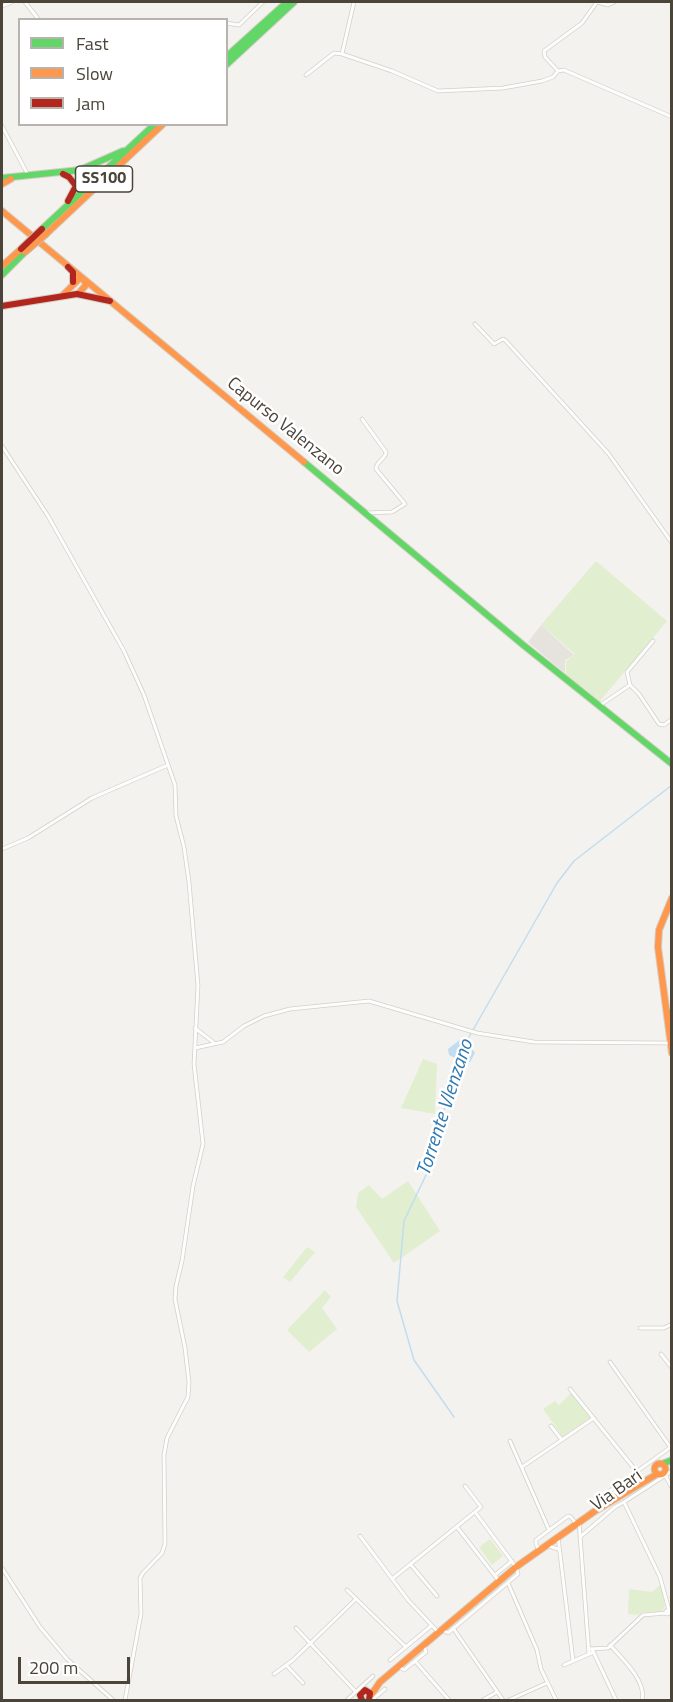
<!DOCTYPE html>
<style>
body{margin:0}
#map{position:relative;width:673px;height:1702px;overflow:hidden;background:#f4f2ee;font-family:"Titillium Web",sans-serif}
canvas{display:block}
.frame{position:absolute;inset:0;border:3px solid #4b4439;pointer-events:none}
.legend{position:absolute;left:18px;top:18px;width:210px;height:108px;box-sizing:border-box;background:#fff;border:2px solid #b7b4b0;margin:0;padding:8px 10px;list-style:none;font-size:18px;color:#4b4439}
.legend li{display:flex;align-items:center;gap:12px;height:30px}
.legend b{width:30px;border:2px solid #b7b4b0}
.scale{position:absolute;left:18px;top:1657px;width:112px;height:27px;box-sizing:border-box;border:3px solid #4b4439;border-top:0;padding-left:8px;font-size:18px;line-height:21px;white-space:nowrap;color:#4b4439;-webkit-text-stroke:4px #fff;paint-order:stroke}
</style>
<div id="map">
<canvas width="673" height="1702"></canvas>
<div class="frame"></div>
<ul class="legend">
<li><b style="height:8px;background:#63d668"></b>Fast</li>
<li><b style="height:8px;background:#ff974d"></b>Slow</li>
<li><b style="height:8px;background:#b3261e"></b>Jam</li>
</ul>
<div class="scale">200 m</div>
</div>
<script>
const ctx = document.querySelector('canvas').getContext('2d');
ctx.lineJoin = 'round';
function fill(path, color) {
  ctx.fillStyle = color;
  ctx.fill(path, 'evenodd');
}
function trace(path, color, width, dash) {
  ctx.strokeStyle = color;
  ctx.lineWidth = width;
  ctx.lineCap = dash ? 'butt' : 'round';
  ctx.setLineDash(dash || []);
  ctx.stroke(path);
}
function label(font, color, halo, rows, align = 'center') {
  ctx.font = font + ' "Titillium Web",sans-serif';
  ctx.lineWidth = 5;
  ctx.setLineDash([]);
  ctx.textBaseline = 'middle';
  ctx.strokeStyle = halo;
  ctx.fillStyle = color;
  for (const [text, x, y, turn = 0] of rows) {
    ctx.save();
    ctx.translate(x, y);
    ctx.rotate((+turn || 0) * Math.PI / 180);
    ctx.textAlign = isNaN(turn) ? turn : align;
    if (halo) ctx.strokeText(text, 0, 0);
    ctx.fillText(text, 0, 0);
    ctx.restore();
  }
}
fill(new Path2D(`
 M596,561l71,60 -67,80 -34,-27v-13l9,-7 -34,-29z
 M423,1059l14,5 -2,50 -34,-6z
 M408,1181l32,50 -46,32 -38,-56 2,-14 11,-8 13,14z
 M307,1247l8,5 -25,30 -7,-5z
 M325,1290l6,7 -9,11 15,21 -28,23 -22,-22z
 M571,1393l19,25 -27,19 -20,-28 12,-8 4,4z
 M490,1539l13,17 -11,9 -13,-18z
 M661,1584l4,22 -3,6h-19l-5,3 -10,-1 1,-25 23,3z`), '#e1eecf');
fill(new Path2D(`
 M541,625l33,30 -9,5v13l-37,-31z`), '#e6e3df');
fill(new Path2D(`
 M461,1039l5,1 9,13 -5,9 -5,1 -16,-8 -1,-6z`), '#c0ddf1');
trace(new Path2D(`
 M468,1043l1,-6 88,-154 17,-22 98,-76
 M454,1417l-40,-57 -17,-59 7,-80 23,-48 31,-114`), '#c0ddf1', 1.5);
const street = new Path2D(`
 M25,2l14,18
 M614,2l-6,3 -11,-3 -15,21 -38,28 1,6 13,14 6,-1 108,47
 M2,6l10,-4
 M226,23l13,2 24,-23
 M342,54l12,-52
 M306,75l28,-22 8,1 50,17 46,20 65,-3 39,-7 11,-4 5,-6
 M2,126l26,49
 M475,324l19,20 9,-5 2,1 103,113 64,90
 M362,419l24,33c0,7 -10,9 -10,17l29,35 -13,8 -26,1
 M2,446l46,70 76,135 20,44 31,90 1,31 8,31 5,35 9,104 -4,78 9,80 -10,42 -11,75 -6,25 -1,13 10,49 4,34 -1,15 -21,41 -3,17 1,89 -3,9 -19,20 -3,5 1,36 -16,86
 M630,685l-3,-13 26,-31
 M599,706l31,-21 9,9 20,30 5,1 8,-6
 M2,849l26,-11 64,-40 76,-33
 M195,1028l18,14
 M195,1048l28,-6 21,-16 20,-10 26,-7 79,-8 108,32 57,9 136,1
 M640,1328h24l8,-4
 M661,1354l11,14
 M610,1362l61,86
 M570,1389l67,83
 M551,1426l11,14
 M510,1441l39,89
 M522,1467l72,-49
 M664,1473l8,15
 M604,1495l67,-48
 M624,1502l36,75 9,33 -3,1 1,3 3,-1 -1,-3
 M579,1522l10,132
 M457,1527l42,54
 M360,1536l48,64 30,32
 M558,1537l15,124
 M580,1537l35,-30 9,-5 48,-31
 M546,1545l12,4
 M539,1550l-3,-6v-4l32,-24 3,1 5,7
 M411,1565l26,31
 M2,1568l38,59 27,32 46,41
 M495,1575l17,-14
 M392,1579l89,-72 -16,-21
 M508,1583l29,67 4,19 15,31
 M347,1590l59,57
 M296,1628l60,64
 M453,1628l50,72
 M441,1629l7,4 70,-59 -2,-7 -41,-55
 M610,1645c12,13 37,37 32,55
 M589,1649l19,-1 35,-33 23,-2
 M592,1649l24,51
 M390,1660l41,-34
 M415,1661l34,39
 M286,1665l17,18
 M564,1665l30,-13
 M398,1666l6,4 22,-18 -2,-7
 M274,1674l19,-14 63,-61
 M347,1700l26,-24
 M372,1700l13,-11
 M483,1700l14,-8
 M509,1700l38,-17`);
const fast = new Path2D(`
 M226,57l61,-55
 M226,65l68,-63
 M2,178l78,-8 43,-19
 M42,229l113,-105
 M2,275l23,-23
 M304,462l218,182 150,120
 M667,1011l5,19
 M662,1464l10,-4`);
const slow = new Path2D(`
 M2,184l9,-5
 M2,211l302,251
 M46,234l117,-110
 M2,266l19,-17
 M62,296l18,-18 4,2 2,5 -8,9
 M672,898l-13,32 -1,17 14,106
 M654.5 1469a5.5 5.5 0 1 1 11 0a5.5 5.5 0 1 1-11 0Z
 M371,1695l9,-13 136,-115 79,-56 62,-37`);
const jam = new Path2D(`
 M63,174l6,3 7,9 -8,15
 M68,267l5,5v10
 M2,306l75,-12 33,7
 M362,1700l-2,-5 5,-5 5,3 -1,7`);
trace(street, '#d2d0cb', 4.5);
trace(fast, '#d3cfc5', 8);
trace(slow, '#d3cfc5', 8);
trace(jam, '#d3cfc5', 8);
trace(street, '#fdfdfc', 3);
trace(fast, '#63d668', 6);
trace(slow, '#ff974d', 6);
trace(jam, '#b3261e', 6);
const slowBridge = new Path2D(`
 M25,252l21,-18`);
const jamBridge = new Path2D(`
 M21,249l21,-20`);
trace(slowBridge, '#ccbfa9', 8, []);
trace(jamBridge, '#ccbfa9', 8, []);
trace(slowBridge, '#ff974d', 6);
trace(jamBridge, '#b3261e', 6);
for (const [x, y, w] of [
 [104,179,57]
]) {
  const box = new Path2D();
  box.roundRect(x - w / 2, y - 13, w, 26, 4.5);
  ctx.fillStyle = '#fff';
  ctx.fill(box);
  trace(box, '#4b4439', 1.5);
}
label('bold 16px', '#4b4439', null, [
 ["SS100",104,179]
]);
label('18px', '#4b4439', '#fff', [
 ["Capurso Valenzano",285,427,39],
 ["Via Bari",617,1491,-35]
]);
label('italic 20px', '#2e7ab2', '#fff', [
 ["Torrente Vlenzano",446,1108,-72]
]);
</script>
